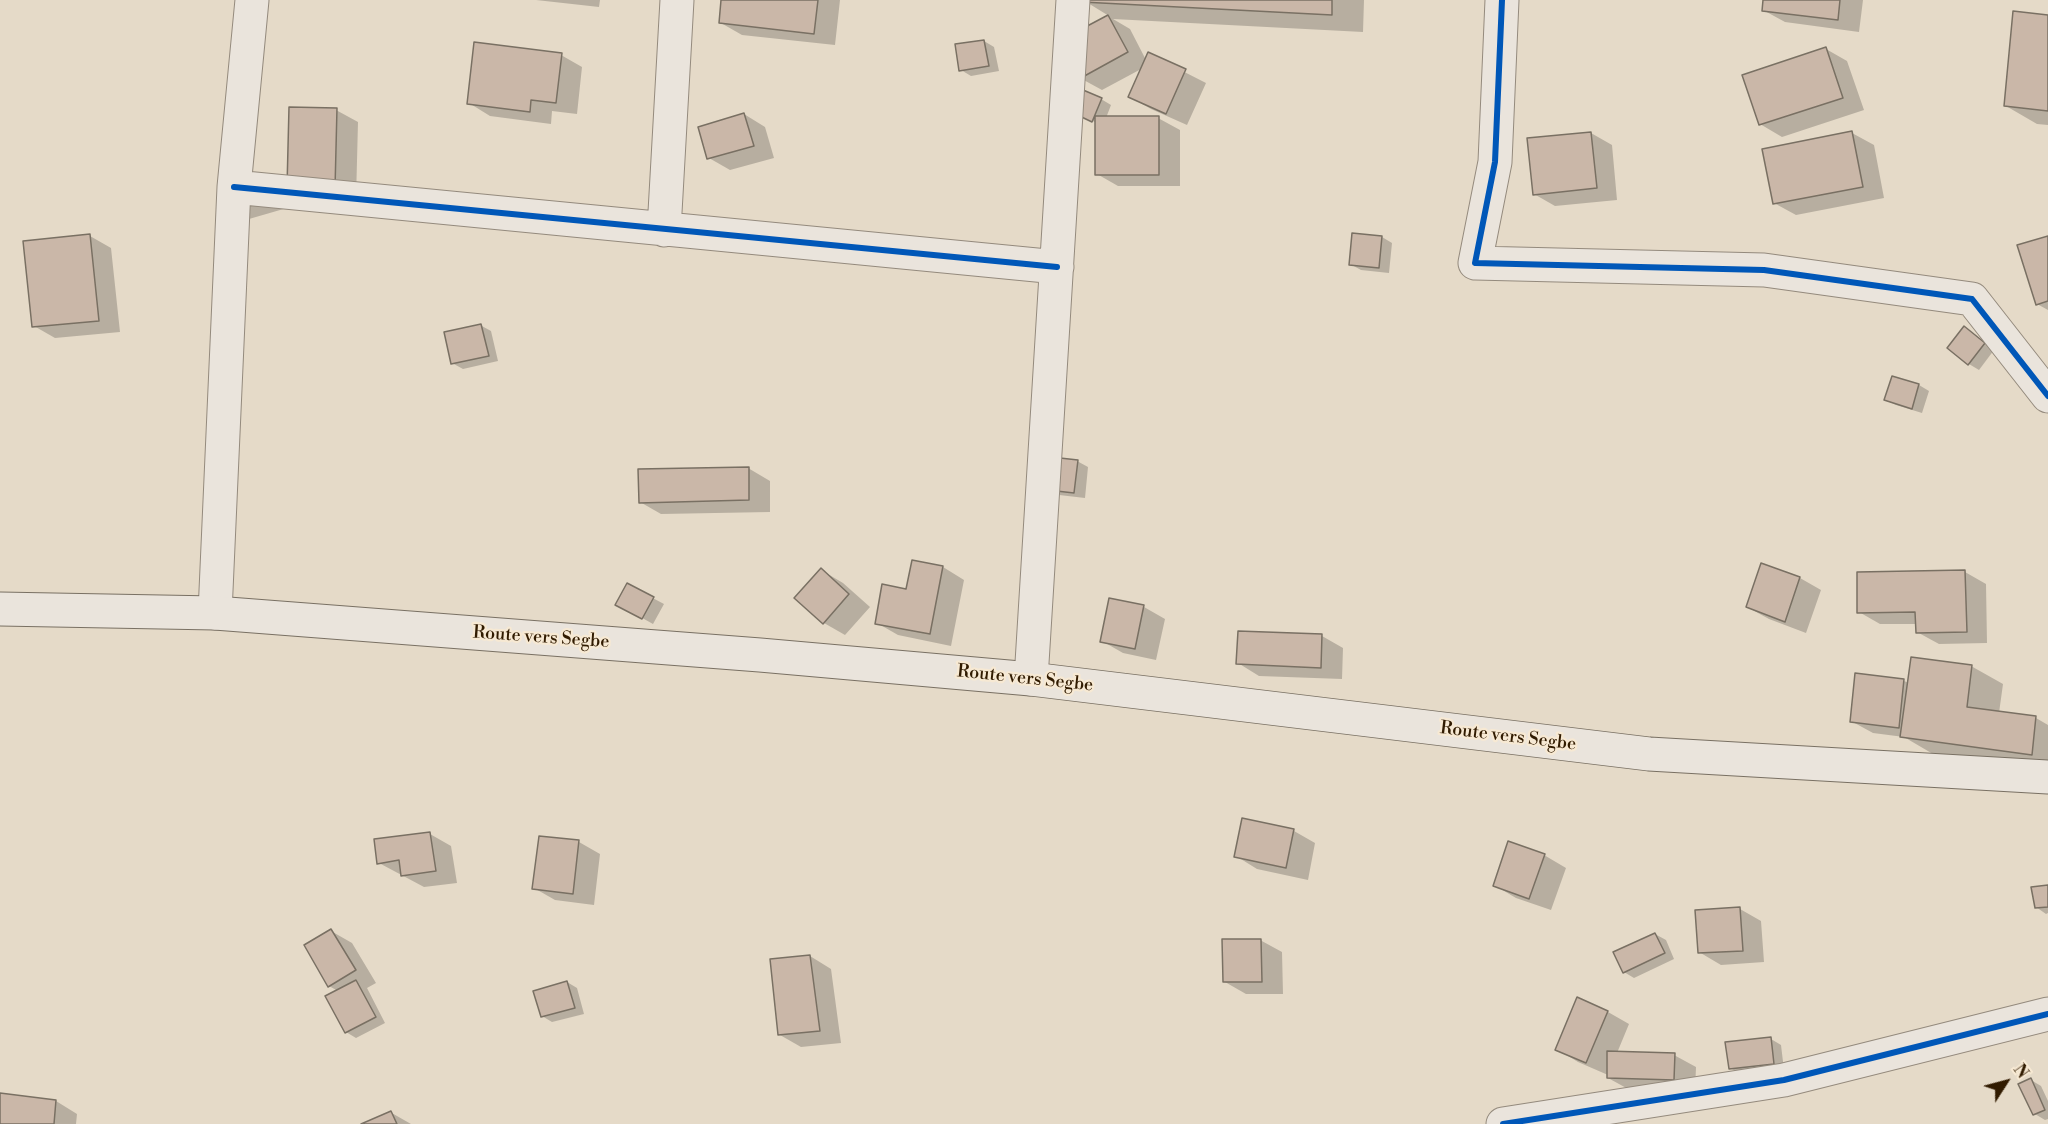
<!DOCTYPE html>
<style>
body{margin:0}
#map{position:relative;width:2048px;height:1124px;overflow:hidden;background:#e5dac8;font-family:"Libre Bodoni",serif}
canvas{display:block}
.north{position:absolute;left:1976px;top:1052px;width:60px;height:60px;-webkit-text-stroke:4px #f7e9d3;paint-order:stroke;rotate:54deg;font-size:16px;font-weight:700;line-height:24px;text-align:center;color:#311b00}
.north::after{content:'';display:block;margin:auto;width:21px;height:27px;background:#311b00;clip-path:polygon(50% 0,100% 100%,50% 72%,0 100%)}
</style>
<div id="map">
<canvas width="2048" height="1124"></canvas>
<div class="north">N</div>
</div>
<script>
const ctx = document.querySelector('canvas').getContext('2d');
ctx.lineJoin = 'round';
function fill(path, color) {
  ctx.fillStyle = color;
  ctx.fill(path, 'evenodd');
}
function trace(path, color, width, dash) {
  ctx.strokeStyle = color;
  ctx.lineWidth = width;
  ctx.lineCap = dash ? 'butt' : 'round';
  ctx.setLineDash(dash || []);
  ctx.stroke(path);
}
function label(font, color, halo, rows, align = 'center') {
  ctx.font = font + ' "Libre Bodoni",serif';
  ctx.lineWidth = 4.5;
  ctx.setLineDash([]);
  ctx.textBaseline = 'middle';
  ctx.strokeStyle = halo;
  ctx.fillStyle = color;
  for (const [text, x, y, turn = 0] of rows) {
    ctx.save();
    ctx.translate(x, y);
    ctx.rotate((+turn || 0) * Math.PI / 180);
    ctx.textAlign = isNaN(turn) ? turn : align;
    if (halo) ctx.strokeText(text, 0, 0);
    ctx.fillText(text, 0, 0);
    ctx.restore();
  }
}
fill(new Path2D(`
 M536,0h64l-1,7z
 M723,0h117l-5,45 -93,-10 -21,-12z
 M1083,0h281l-1,32 -250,-13 17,10 16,31 3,-6 57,29 -19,42 -36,-16 -21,-12 13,-29 -41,22 -22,-12 -19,-36 48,-26z
 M1765,0h98l-4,32 -74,-10 -22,-12z
 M2048,16v109l-11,-1 -31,-18z
 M984,41l10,6 5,24 -28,5 -10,-6z
 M1826,49l21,12 17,49 -82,27 -22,-13z
 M561,55l21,12 -5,47 -25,-3 -1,13 -61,-8 -21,-13z
 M1101,99l10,6 -5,13h52l22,12v56h-62l-21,-12v-51l-18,-8z
 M336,110l22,12 -2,78 -46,-1z
 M744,114l21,13 9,31 -44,12 -21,-12z
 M1591,133l21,12 5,55 -62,6 -21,-12z
 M1852,133l22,12 10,53 -88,17 -22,-12z
 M268,175l19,33 -38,11 -10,-6z
 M90,236l21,12 9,84 -65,6 -21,-12z
 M1382,237l10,6 -3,30 -28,-3 -11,-6z
 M2048,237v73l-11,-6z
 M480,325l11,6 7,30 -35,8 -11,-6z
 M1964,328l30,22 -15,20 -10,-6z
 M1893,377l26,8 10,6 -7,22 -26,-8 -10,-5z
 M1077,461l11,6 -3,31 -43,-5z
 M748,468l22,13v31l-109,2 -21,-12z
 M1762,565l38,13 21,12 -15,43 -37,-14 -22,-12z
 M943,567l21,13 -13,66 -53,-11 -21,-12 30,-33z
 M821,570l22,13 27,24 -25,28 -21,-12z
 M1965,572l21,12 1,59 -48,1 -22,-12v-8h-37l-21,-12z
 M628,585l36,19 -11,20 -25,-14z
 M1111,600l33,7 21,12 -9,41 -33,-7 -21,-12z
 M1239,632l83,4 21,12 -1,31 -83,-3 -21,-13z
 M1971,666l32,18 -4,29 37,5 12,7v45l-115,-16 -29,-17 -31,-4 -22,-12 53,-40 5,2z
 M1243,820l51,11 21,12 -7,37 -51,-11 -21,-13z
 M430,834l21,12 6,37 -33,4 -45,-24z
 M579,842l21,12 -6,51 -39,-5 -21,-12z
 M1544,855l22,13 -15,42 -35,-12 -22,-13z
 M2048,887v26l-2,1 -10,-7z
 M1740,909l21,12 3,41 -43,3 -22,-13z
 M331,931l21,12 24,40 -9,5 18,35 -29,15 -10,-6 -8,-41 -9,-5z
 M1655,934l11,6 8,19 -40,19 -10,-6z
 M1260,940l22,12 1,42h-37l-21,-12z
 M810,956l21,13 10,74 -40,4 -21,-12z
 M567,982l10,6 7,26 -32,8 -10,-6z
 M1578,999l30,13 21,12 -12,29 57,2 22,12 -1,25 -65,-2 -22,-12v-3l-30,-13 -21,-13z
 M1771,1039l10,6 3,25 -43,4 -11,-6z
 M2031,1080l10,6 7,15v18l-3,1 -10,-6z
 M0,1095l56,6 21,13 -1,10h-76z
 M390,1112l21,12h-46z`), '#0003');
const building = new Path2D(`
 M721,0h97l-4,34 -95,-11z
 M1082,0h250v15l-250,-13z
 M1763,0h77l-2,20 -76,-9z
 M2013,11l35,4v96l-44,-5z
 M1108,15l20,37 -49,27 -20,-38z
 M984,40l5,26 -30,5 -4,-27z
 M474,42l88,11 -6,50 -25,-3 -1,12 -63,-8z
 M1826,47l17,51 -84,27 -17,-50z
 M1148,52l38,17 -20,45 -38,-17z
 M1076,87l26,11 -10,24 -25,-12z
 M289,107l48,1 -2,81 -48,-2z
 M744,113l10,33 -47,13 -9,-32z
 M1095,116h64v59h-64z
 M1852,131l11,56 -90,17 -11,-55z
 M1591,132l6,56 -64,7 -6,-57z
 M1352,233l30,3 -3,32 -30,-3z
 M90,234l9,87 -67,6 -9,-86z
 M2048,236v65l-12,4 -19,-60z
 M481,324l8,32 -38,8 -7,-32z
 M1964,326l21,17 -17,22 -21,-17z
 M1892,376l27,8 -7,25 -28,-9z
 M1033,455l45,5 -4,33 -44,-5z
 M749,467v33l-110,3 -1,-34z
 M912,560l31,6 -13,68 -55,-10 7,-40 24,5z
 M1761,563l39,14 -15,45 -39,-15z
 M821,568l28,26 -26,30 -29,-26z
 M1965,570l2,62 -51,1 -1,-21 -58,1v-41z
 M627,583l27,14 -12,22 -27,-14z
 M1109,598l35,7 -9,44 -35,-7z
 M1238,631l84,3 -1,34 -85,-4z
 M1911,657l61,8 -5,42 69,9 -4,39 -132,-18z
 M1855,673l49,6 -5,49 -49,-6z
 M1242,818l52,11 -8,39 -52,-11z
 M430,832l6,39 -35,5 -2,-16 -22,4 -3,-25z
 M539,836l40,4 -6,54 -41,-5z
 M1508,841l37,13 -16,45 -36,-13z
 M2048,885v22l-13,1 -4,-21z
 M1740,907l3,44 -45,2 -3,-43z
 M331,929l25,41 -28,17 -24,-42z
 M1655,933l10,20 -42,20 -10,-21z
 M1222,939h39l1,43h-39z
 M810,955l10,76 -42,4 -8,-76z
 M356,980l20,37 -31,16 -20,-37z
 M567,981l8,27 -34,9 -8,-26z
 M1577,997l31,14 -22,52 -31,-13z
 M1771,1037l3,27 -45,5 -4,-27z
 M1607,1051l68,2 -1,27 -67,-2z
 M2031,1078l14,32 -12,5 -15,-31z
 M0,1093l56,7 -2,24h-54z
 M391,1111l6,13h-36z`);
fill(building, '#cab7a8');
trace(building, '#797063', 1.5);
const street = new Path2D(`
 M1502,0l-7,162 -20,101 289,7 208,29 76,97
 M234,187l823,80
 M664,230l13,-230
 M215,613l19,-426 18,-187
 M1031,679l42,-679
 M1503,1124l281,-44 264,-66`);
const secondary = new Path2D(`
 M0,609l215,4 545,42 271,24 618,75 399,23`);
trace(street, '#948a7d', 35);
trace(secondary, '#797063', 35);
trace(street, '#eae4dc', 33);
trace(secondary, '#eae4dc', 33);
trace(new Path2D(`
 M1502,0l-7,162 -20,101 289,7 208,29 76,97
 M234,187l823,80
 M1503,1124l281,-44 264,-66`), '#0057b8', 6);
label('18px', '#311b00', '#f7e9d3', [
 ["Route vers Segbe",541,638,4],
 ["Route vers Segbe",1025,679,6],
 ["Route vers Segbe",1508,737,7]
]);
</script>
